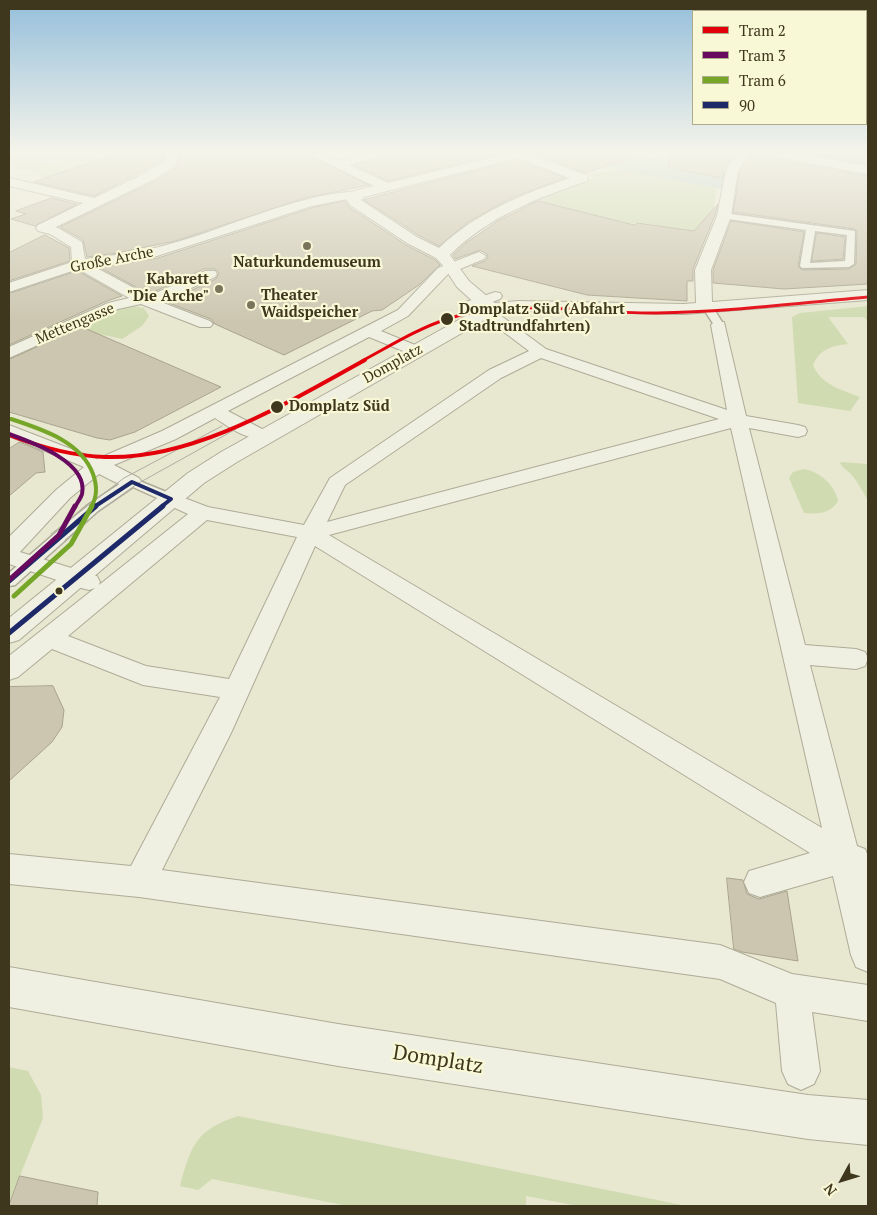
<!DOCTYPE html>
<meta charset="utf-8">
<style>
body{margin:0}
#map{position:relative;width:877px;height:1215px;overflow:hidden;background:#e8e7d0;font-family:"PT Serif",serif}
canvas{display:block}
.frame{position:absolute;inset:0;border:10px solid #3f361e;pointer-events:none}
.legend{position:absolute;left:692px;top:10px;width:175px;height:115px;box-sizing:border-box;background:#f9f8d6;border:1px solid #afaa8c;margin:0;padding:6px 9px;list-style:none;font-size:15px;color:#3f361e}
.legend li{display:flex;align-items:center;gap:10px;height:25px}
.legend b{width:25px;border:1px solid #afaa8c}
.north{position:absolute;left:817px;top:1155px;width:50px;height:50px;-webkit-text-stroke:4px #f9f8d6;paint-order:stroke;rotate:231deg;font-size:14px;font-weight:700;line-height:20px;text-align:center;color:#3f361e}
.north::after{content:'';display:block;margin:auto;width:18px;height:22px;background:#3f361e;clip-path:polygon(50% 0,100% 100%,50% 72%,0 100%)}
</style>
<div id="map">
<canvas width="877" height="1215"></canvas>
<div class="frame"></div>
<ul class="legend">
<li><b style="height:6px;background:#e3000b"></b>Tram 2</li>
<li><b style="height:6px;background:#67095f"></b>Tram 3</li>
<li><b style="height:6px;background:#75a628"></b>Tram 6</li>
<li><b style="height:6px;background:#1d2968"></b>90</li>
</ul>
<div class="north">N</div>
</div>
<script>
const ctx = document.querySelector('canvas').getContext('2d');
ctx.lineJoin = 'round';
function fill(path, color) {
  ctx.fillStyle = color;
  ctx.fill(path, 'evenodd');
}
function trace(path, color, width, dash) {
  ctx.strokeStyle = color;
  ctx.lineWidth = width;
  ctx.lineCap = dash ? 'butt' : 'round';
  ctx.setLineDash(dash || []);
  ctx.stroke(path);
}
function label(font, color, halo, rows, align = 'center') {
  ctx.font = font + ' "PT Serif",serif';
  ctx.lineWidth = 4.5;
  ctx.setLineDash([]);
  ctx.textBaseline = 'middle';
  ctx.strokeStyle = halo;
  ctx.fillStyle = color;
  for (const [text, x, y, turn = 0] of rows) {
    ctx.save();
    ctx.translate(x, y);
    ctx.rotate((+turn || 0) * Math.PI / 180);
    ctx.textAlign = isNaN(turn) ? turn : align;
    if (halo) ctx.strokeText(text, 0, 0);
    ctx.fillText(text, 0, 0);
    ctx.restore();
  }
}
fill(new Path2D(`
 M9,160l30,2 33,7 8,18 -42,-11 5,-3 -19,-4 -5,2 -6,-1 7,-3 -11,-3z
 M622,169l30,4 65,13 -4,26 -11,21 -65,-11 -6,2 -95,-22 13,-6 -5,-2 24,-6 27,-11 -9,-3z
 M133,306l11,2 5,8 -7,10 -20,13 -23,-5 -30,15 -3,-9 -8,-4 58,-27z
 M868,306v16l-4,-5h-36l20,27c-17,2 -28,5 -35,21 8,20 29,25 47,32l-10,14 -52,-8 -6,-86 8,-4z
 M840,462l28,2v37c-5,-9 -10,-19 -17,-27 -5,-5 -8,-5 -11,-12z
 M804,469c16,3 31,16 34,32 -8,13 -20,13 -34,12l-15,-35 4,-6z
 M9,1067l19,4 13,24 2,23 -34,85z
 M238,1116l449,90h-109l-52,-10v10h-178l-136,-27 -14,11 -18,-4c11,-41 16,-56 58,-70z`), '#d0dbb1');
fill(new Path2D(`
 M566,153h61l110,21 11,2 5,7 -5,7 -11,2 -157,-30 -10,-3z`), '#bad0c8');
const building = new Path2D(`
 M118,153h46v7l-70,36 -60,-14z
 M180,153h124l65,32 -64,13 -130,43 -58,12 -30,4 -4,-17 -23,-13 96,-46 21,-14z
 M384,153h118l-114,28 -34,-16 27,-7z
 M533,153h94l1,6 -42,14z
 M670,153h66l-12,16 -1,9 -54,-10z
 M752,153h15l8,6 93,17v108l-84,5 -71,-6v-13l18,-49 73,11 -6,34 4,4 47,-1 7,-5 1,-33 -2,-2 -122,-17 7,-41z
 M806,153h62v11z
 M518,160l47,18 -49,18 -16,8 -33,19 -28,23 -21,-11 -54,-35z
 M52,198l25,6 -42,22 -24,-7 15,-5 -10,-3z
 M345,201l4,6 57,38 29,15 5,5 -21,20 -37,25 -10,1 -88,44 -69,-31 -4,-5 -45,-17 50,-23 3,-6 -4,-4h-11l-55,25 -50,-27 59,-9 154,-50z
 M538,201l96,24 3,-2 57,8 24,-27 -3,11 -22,54v12h-6v20l-100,-6 -115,-29 13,-5 3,-4 -1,-3 -7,-4 -25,9 -2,-4 13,-12 32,-22z
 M817,233l28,4 -2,22 -31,2z
 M45,235l24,13 1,13 -61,20v-28z
 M78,271l44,25 -15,5 -98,44v-51z
 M82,327l139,60 -86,45 -25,8 -13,-2 -88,-26v-52z
 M20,442l23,10 2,20 -9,1 -27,23v-47z
 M53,686l11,24 -2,17 -10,15 -43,39v-94z
 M727,878l16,2 4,14 12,5 28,-8 11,70 -56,-9 -8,-3z
 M20,1176l78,16 -1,14h-88z`);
fill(building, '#ccc6b0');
trace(building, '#a9a38e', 1);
const service = new Path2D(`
 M724,213l131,18 -1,33 -5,3 -47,1 -2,-2 6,-36 -85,-12v-4zM815,231l32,4 -2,26 -35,2z
 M708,305l4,1 12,19 -1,2h-8l-1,-2 -11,-17z
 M132,478l44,18 2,3 -2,3h-10l-33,-15 -35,24 -83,74 -6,1v-13l79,-68 39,-26z`);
const pedestrian = new Path2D(`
 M359,191l6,3 -2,2 -51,10 -155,50 -64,10 56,30 56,-25h10l2,3 -2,3 -54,25 49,19 3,3 -3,3h-10l-59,-23 -23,5 -109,49v-11l99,-44 21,-5 -51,-29 -69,23v-9l63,-21 -1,-15 -21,-13 -2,-3 2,-3h8l24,14 3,17c21,-3 44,-5 65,-10 69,-15 137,-54 209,-58z
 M479,252l7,4 -2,3 -36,15 -40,42 -27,15 34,14 2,3 -2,3h-12l-34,-14 -141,74 34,18 2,4 -2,4c-16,4 -34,-11 -47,-19l-39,21 -62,26 25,13 3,4 -3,4c-14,4 -27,-6 -40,-12l-29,24 -50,54 77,24 3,6 -1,3 89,-71 -24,-11 -3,-4 3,-4 7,-2 37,14 96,18 26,-47 159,-108 40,-19 -41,-31 -4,-11 2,-3h10l4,9 46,34 181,61 -16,-85 3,-3h10l22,94 52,9 7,2 2,4 -2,4 -7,2 -49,-9 56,217 51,4 9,3 3,6 -3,8 -9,3 -46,-4 47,181 8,3 3,7v116l-12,-5 -5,-12 -18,-79 -73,21 -11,-4 -5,-11 5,-11 61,-18 -495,-307 -84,187 -69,137 558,75 72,29 76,11v36l-56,-9 8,59 -6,13 -13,6 -13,-6 -6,-13 -6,-68 -56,-24 -581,-82 -130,-13v-30l122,12 89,-169 -77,-12 -91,-36 -34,28 -9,3v-24l86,-68 -6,2 -8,-2 -72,-24v-27l47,-47 28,-23 -75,-31v-11l88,34 65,-28 236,-121 40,-42zM541,358l178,61 -392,103 18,-37 156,-107zM731,428l91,400 -493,-293zM207,520l90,17 -68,142 -83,-13 -78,-30z
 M495,292l5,1 2,3 -2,3 -24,9h-10l-2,-3 2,-3z`);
const minor = new Path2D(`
 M166,153h12l-2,12 -21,14 -99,48 5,4 -2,3 -5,1 -16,-4 -2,-3 2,-3 45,-22 -74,-17 1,-8 84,20 51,-25 21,-12z
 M306,153h16l17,8 24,-8h19l-2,3 -31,9 39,18 122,-30h21l-1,2 57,20 1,3 -1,3c-50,17 -99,36 -137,74l19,26 26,22 23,-2 166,3 12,-1 -1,-33 22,-54 9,-46 12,-17h12l-12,17 -7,46 -20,54 1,32 156,-12v10l-184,14 -166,-3 -23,3 -258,148 -33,21 -185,157 -10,3v-25l179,-145 33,-21 259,-144 -23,-21 -13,-20 -8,-9 -29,-15 -57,-38 -4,-6 8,-8 20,-5zM518,158l52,20c-48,16 -94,35 -131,70l-22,-11 -56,-37 3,-3z
 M769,153h26l73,13v8l-93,-17z
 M9,967l329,57 470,71 60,5v45l-60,-6 -470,-73 -329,-59z`);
trace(service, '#aeab98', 3);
trace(pedestrian, '#aeab98', 2);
trace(minor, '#aeab98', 2);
fill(service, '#f0f0e2');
fill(pedestrian, '#f0f0e2');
fill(minor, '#f0f0e2');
trace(new Path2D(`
 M51,534l73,-56 98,-52
 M65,540l33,-28 39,-28 99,-55`), '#afaea2', 1);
trace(new Path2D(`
 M94,507l38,-25 39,17 -10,8`), '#1d2968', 4);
trace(new Path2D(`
 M9,581l87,-75
 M9,633l154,-127`), '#1d2968', 5);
trace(new Path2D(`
 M362,361c28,-15 55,-32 85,-42 67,-22 141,-5 210,-6 71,-1 141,-10 211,-16`), '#e3000b', 3);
trace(new Path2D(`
 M9,435c31,12 62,21 96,22 90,3 183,-55 260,-97`), '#e3000b', 4);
trace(new Path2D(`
 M9,434c22,8 80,28 73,60 -1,4 -5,9 -7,13`), '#67095f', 4);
trace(new Path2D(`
 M9,580l50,-45 16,-29`), '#67095f', 5);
trace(new Path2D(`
 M11,419c30,10 70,22 82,55 4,11 5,22 -2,33`), '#75a628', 4);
trace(new Path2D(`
 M14,596l57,-52 21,-38`), '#75a628', 5);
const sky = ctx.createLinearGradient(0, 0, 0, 323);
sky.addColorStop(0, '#95bfdb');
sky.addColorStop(0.47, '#f5f4ea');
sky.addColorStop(1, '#f5f4ea00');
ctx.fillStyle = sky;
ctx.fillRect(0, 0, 877, 323);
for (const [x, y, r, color] of [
 [307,246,5,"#7a745c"],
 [219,289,5,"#7a745c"],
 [251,305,5,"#7a745c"],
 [447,319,7,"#3f361e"],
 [277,407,7,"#3f361e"],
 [59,591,4.5,"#3f361e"]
]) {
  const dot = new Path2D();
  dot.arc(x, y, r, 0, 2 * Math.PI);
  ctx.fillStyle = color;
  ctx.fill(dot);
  trace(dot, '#f9f8d6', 2);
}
label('15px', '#3f361e', '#f9f8d6', [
 ["Große Arche",112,260,-11],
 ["Mettengasse",75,324,-23],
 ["Domplatz",393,364,-29]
]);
label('bold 15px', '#3f361e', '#f9f8d6', [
 ["Naturkundemuseum",307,263],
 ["Kabarett",209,280,"right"],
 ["\"Die Arche\"",209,297,"right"],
 ["Theater",261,296,"left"],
 ["Waidspeicher",261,313,"left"]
]);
label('bold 15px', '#3f361e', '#f9f8d6', [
 ["Domplatz Süd (Abfahrt",459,310],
 ["Stadtrundfahrten)",459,327],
 ["Domplatz Süd",289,407]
], 'left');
label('21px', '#3f361e', '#f9f8d6', [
 ["Domplatz",438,1060,9]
]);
</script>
